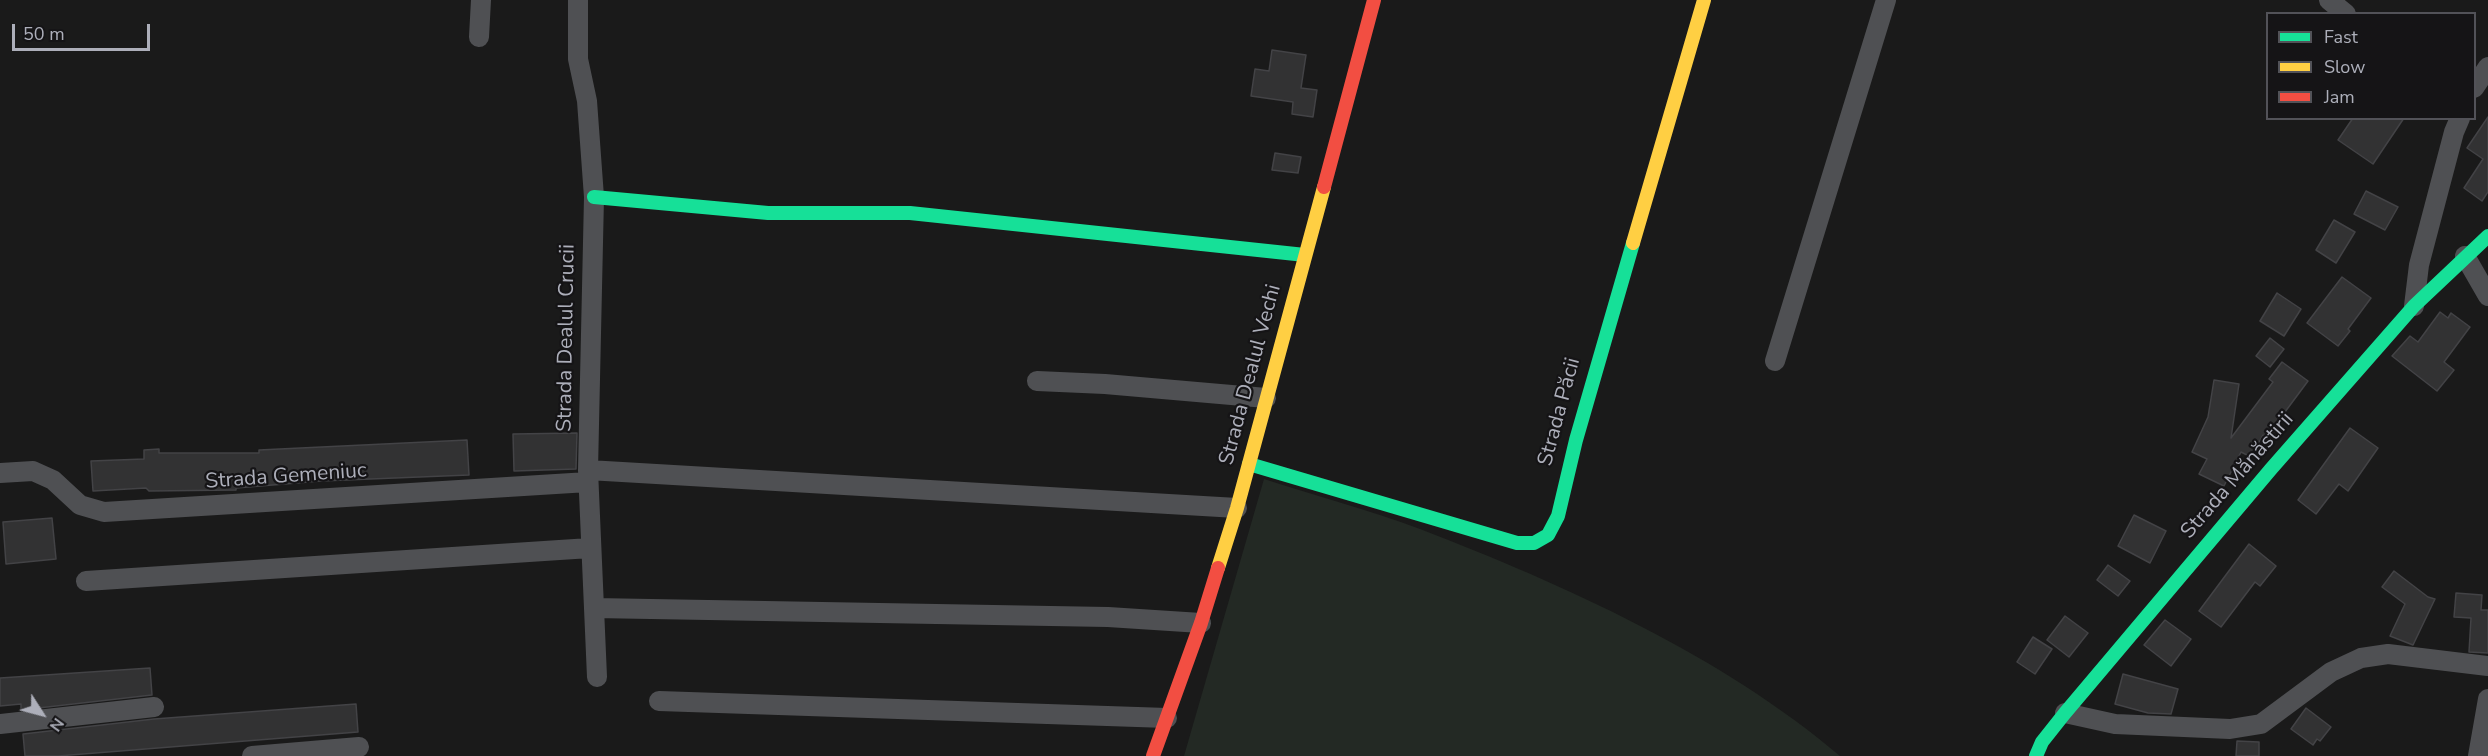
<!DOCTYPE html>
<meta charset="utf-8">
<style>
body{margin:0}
#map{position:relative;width:2488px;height:756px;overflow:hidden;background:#1a1a1a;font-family:"Nunito Sans",sans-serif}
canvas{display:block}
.legend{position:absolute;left:2266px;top:12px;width:210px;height:108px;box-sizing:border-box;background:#151416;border:2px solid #525258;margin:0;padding:8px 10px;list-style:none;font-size:18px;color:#adafba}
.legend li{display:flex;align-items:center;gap:12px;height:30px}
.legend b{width:30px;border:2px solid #525258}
.north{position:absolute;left:12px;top:684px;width:60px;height:60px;-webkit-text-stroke:4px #151416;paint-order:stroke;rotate:126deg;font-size:16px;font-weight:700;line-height:24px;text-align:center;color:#adafba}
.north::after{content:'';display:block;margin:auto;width:21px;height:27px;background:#adafba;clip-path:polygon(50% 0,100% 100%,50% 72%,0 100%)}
.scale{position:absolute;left:12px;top:24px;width:138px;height:27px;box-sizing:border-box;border:3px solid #adafba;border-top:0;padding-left:8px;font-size:18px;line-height:21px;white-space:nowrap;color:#adafba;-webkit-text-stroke:4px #151416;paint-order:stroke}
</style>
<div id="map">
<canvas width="2488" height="756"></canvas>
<ul class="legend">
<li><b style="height:8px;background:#16e098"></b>Fast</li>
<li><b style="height:8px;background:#ffcf43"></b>Slow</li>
<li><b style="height:8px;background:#f24e42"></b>Jam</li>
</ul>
<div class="north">N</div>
<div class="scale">50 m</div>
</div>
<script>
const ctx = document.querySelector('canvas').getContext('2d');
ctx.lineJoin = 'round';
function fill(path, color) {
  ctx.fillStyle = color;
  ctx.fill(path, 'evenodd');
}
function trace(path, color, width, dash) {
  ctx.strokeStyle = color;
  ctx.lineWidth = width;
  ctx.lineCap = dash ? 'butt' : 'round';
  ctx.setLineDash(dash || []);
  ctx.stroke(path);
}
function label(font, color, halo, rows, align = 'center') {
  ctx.font = font + ' "Nunito Sans",sans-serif';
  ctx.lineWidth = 4.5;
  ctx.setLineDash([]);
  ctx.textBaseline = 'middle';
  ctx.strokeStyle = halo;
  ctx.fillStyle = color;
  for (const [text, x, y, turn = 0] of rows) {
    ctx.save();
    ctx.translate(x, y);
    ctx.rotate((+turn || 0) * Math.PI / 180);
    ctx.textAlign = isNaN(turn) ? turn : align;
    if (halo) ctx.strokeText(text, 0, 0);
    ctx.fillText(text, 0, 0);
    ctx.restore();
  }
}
fill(new Path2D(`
 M1264,479c52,17 105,31 156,50 143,55 303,127 420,227h-656z`), '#232924');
const building = new Path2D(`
 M1272,50l34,5 -5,33 16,2 -4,27 -21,-3 1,-12 -42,-6 4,-27 14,2z
 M2488,117v75l-6,9 -18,-13 19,-29 -16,-11z
 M2353,118h51l-31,46 -35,-24z
 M1275,153l26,4 -3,16 -26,-3z
 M2366,191l32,16 -13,23 -31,-16z
 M2334,220l21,12 -19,31 -20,-13z
 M2342,277l29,21 -23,31 2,2 -12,15 -31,-23z
 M2277,293l24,16 -17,27 -24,-15z
 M2440,312l8,6 3,-5 19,14 -26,35 10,8 -17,21 -45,-35 18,-20 8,6z
 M2270,338l14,11 -14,18 -14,-11z
 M2282,362l26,19 -26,35 2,2 -16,22 -5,-5 -12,22 -10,-5 -17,34 -25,-12 8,-15 -15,-7 16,-35 6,-37 25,4 -8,54 42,-56 -4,-3z
 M2350,428l28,20 -30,43 -9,-7 -23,30 -18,-14z
 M577,433l-1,36 -62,2 -1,-37z
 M467,440l2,35 -148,6 -85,7v2l-87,1 -3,-3 -53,3 -2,-30 53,-2v-9l15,-1v4h100v-3z
 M2134,515l32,16 -16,32 -32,-17z
 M52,518l4,41 -50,5 -3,-42z
 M2249,544l27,22 -16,20 -5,-4 -34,45 -22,-16z
 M2108,565l22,16 -12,15 -21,-16z
 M2394,571l34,26 7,2 -22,46 -23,-9 15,-32 -23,-17z
 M2456,593l26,2 -1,15h7v43l-19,-1 2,-34 -17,-1z
 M2065,616l23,17 -19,24 -22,-17z
 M2165,620l26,19 -20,27 -27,-21z
 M2033,637l19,12 -17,25 -18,-12z
 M150,668l2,27 -131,15v-6l-21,2v-28z
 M2123,674l55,15 -7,25 -23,-1 -33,-9z
 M356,704l2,28 -300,24h-33l-2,-22 131,-15z
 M2306,708l25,19 -11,14 -3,-2 -4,6 -22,-16z
 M2237,741l22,1v14h-23z`);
fill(building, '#323233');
trace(building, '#434346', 1.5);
trace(new Path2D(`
 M578,0v59l9,42 7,96 -6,273 9,207
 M2329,0l17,14
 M479,37l2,-37
 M2474,88l14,-21
 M2465,256l23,40
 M2414,306l5,-41 35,-133 6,-14
 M1775,361l111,-361
 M1037,381l68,3 161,14
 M588,470l649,38
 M0,473l33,-2 20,9 27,25 24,7 484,-30
 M86,581l504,-33
 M594,608l514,9 93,6
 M659,701l508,17
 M2065,713l50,11 115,5 31,-5 70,-52 30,-14 27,-4 100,12
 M0,724l154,-17
 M252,756l107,-9
 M2478,756l10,-57`), '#4f5053', 20);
trace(new Path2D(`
 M594,197l174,16h142l395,42
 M1249,464l268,79h17l14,-8 10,-19 18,-76 57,-197
 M2036,756l6,-14 23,-29 206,-244 143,-163 74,-70`), '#16e098', 14);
trace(new Path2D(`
 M1633,243l71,-243
 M1218,568l19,-60 87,-321`), '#ffcf43', 14);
trace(new Path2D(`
 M1324,187l50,-187
 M1153,756l48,-133 17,-55`), '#f24e42', 14);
label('21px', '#adafba', '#151416', [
 ["Strada Dealul Crucii",567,338,-89],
 ["Strada Dealul Vechi",1251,375,-75],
 ["Strada Păcii",1560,412,-75],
 ["Strada Mănăstirii",2238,476,-49],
 ["Strada Gemeniuc",286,477,-4]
]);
</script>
